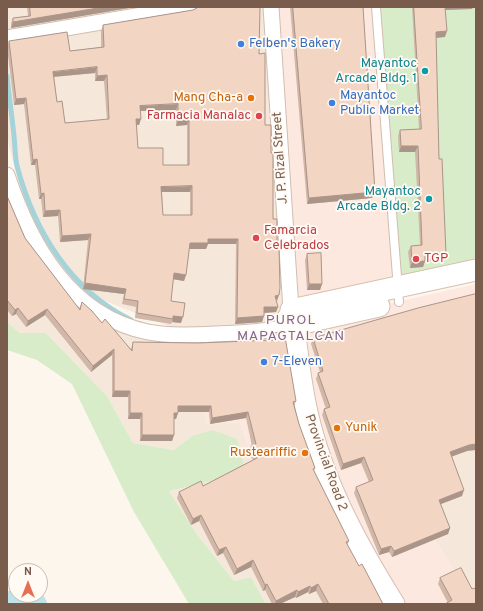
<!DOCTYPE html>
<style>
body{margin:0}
#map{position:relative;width:483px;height:611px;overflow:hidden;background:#fdf6ec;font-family:Overpass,sans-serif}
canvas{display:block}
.frame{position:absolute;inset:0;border:8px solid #7a5c4d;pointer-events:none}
.north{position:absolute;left:8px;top:563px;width:40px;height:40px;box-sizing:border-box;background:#fffaf3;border:1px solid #cabbb1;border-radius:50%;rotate:0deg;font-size:11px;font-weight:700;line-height:16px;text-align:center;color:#7a5c4d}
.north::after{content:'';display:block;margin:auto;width:14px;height:18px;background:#e76f51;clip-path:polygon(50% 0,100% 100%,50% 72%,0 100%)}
</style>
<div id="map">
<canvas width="483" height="611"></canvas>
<div class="frame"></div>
<div class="north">N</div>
</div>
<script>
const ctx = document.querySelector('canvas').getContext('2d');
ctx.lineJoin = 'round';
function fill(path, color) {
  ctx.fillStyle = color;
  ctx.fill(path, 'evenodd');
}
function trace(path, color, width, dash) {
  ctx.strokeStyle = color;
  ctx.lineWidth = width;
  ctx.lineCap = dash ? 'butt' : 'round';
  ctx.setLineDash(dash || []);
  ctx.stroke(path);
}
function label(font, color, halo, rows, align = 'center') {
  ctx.font = font + ' Overpass,sans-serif';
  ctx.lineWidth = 3.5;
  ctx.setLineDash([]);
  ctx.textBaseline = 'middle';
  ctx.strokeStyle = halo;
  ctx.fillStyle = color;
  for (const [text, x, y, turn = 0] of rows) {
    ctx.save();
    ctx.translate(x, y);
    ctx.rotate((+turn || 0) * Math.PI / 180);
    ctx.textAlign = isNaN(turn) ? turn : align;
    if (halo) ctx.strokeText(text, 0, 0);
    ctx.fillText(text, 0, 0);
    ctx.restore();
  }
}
fill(new Path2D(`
 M7,7h146l-146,24z
 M220,7h46l20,300 -12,16 -101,5 -95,-38 -51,-75 -20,-77v-94z
 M7,172l47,99 59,48 90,15 3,90 34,-2 21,63 133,119h-128l-15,-27 -17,4 -38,-48 -27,-42 51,-12 -28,-43 -18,14 -41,-7 -26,-47 -61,-63h-26l-13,-11z
 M476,329v275l-84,-130z`), '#f5e8da');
fill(new Path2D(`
 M276,7h96l24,277 -101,20z
 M476,284v45l-84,145 84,130h-82l-133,-119 -21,-63 -34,2 -3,-90 91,-9z`), '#fde8e0');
fill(new Path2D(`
 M379,7h97v257l-75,19z
 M7,322l13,11h26l61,63 26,47 41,7 18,-14 21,-6 24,9 7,26 -24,14 -51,12 27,42 38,48 17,-4 15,27h-77l-55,-92 -62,-128 -35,-24 -30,-10z`), '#d8ecc9');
trace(new Path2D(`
 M7,76c2,20 5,40 7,60 1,10 1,21 3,30 17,64 53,124 114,154`), '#a5d3da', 5);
trace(new Path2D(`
 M33,595l5,9
 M7,601l17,-6`), '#bfe3e8', 18);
const lane = new Path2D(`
 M376,7l23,295`);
const street = new Path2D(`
 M271,7l20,303 -6,7
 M7,38l182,-31
 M7,175c23,69 62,141 141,157 22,4 45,3 67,2 27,-1 53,-2 79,-9`);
const secondary = new Path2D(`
 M294,325l85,-19
 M394,604c-37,-59 -72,-123 -87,-192 -8,-34 -10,-69 -16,-102l185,-40`);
trace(lane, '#d1beb0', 10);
trace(street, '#d1beb0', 17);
trace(secondary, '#d6c0b0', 23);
trace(lane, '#fff', 8);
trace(street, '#fff', 15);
trace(secondary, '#fff', 21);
fill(new Path2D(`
 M27,7h108l-124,21v-5l2,-5 15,-2z
 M290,7h73l12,185 -3,6 -65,6z
 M412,7h61l-1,2 -27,1v27l-9,1 3,121 7,95 -2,6 -19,1 -2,6 -13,1 -2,-16 3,-6 9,-1 -5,-93h-16l-1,-16 2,-6 19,-1z
 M197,8l62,46 6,71 6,28 5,148 2,6 -2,5 -12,1 -2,9 -27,2 1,-80h-28l-2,5h-17l-3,26 -2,6 -11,-2 -2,22 10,22 -9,-1 -1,2 -36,-6 1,-11 -14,-3 2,-10 -41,-5 5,-49 -28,2 -2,-26 -15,1 -2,-18h-2l-4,-34h-4l-7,-61 -10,1 -7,-58 2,-6 61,10 31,-4v-16l2,-6 90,-15zM95,73v8h9l3,39 -42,3 -8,-21 -3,-25zM176,110v16l11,-1v40h-24l-25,-17 -2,-23h3l1,-14zM162,192h28v23h-27z
 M7,196l18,42 54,71 3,-7 20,21 29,26 2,-7 65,1 73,-3 3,-7 22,68 -2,5 5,18 16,44 -1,3 35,70 -2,4 12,21 24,38h-60l-7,-13 -7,3 -1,-2 -12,6 -1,-1 -15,7h-8l-7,-14 -2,1 -12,-24 -17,8 -11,-22 -6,3 -18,-35 -8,4 -14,-27 2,-6 24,-6 50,-26 -4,-7 2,-7h1l-6,-28 -36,6 -1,-12h-31l-2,7h-2v16l-2,6h-32v-22h-12v-22h-16v-42l-21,17 -46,-57 -19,12 -10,-13 -4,2 -5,-6z
 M307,254l15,30 -2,6h-13l-2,-30z
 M313,338l154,113 -16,5 11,40 -22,8 10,24 -2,6 -56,23 -3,-5 -10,3 -25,-62 2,-6 13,-5 -8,-19 -20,7 -19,-55 2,-6h2l-10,-30 2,-6 2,-1 -9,-28z
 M440,578l32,11 -24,14 -10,-19z`), '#d1b7a8');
fill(new Path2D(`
 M104,7h31l-124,21 2,-6z
 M444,7h29l-1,2 -29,1z
 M447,31l-2,6 -12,1 3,-6z
 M97,67l-2,6 -44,4 2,-5z
 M107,75l-3,6h-9l2,-5z
 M26,98l-2,6 -10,1 2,-6z
 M178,104l-2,6 -38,1 2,-5z
 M136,119h5l-2,6h-5z
 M178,120h11l-2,5 -11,1z
 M401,146h17l-3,6h-16z
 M37,159l-2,6h-4l2,-5z
 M192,186l-2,6h-31l2,-5z
 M375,192l-3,6 -65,6 2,-6z
 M44,193l-3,6h-2l2,-5z
 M60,210l-2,6 -15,1 2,-6z
 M91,234l-3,6 -28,2 2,-6z
 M208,239h30l-2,5h-28l-2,5h-18l2,-6z
 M446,254l-2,6 -19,1 -2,6 -13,1 2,-6 13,-7z
 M174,273l12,2 -2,6 -12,-2z
 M85,283l41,6 -2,5 -41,-5z
 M309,284h13l-2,6h-13z
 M279,295l-2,6 -2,-5z
 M264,307h14l-2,5 -14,1z
 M18,308l-2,6 -4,2 3,-6z
 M47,309l-2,6 -19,12 2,-6z
 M173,316l10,1 -2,6 -9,-1 1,-3z
 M264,316l-2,6 -27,2 2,-6z
 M114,349l-2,6 -21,17 2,-6z
 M114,391h16l-2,6h-16z
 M178,406h33l-2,6h-33z
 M248,412l-2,6 -36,6 2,-6z
 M130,413h12l-2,6h-12z
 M174,413h4l-2,6h-4z
 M142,435h32l-2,6h-32z
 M476,444v6l-9,1 -19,7 2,-6 19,-7z
 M364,457l-3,6 -20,7 2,-6z
 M464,490l-2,6 -26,10 3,-6z
 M201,515l-2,6 -8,4 2,-6z
 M450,528l-2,6 -56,23 2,-6z
 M391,546l-2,6 -10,3 2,-6z
 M226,547l-3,6 -6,3 2,-6z
 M253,560l-2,7 -17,8 3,-6z
 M267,584l-2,6 -2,1 2,-6z
 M318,584l-2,7 -7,3 2,-6z
 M310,586l-2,6 -12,6 2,-6z
 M297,590l-2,7 -15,7h-5l1,-3z`), '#aa9588');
const building = new Path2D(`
 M30,7h74l-91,15v-4l17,-2z
 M197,7h63l-1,47 6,-1v72h6v28h2v66h4v28h2l1,41 -1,7 -4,1 3,11h-14v9l-27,2 1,-79h-30v4h-18l-4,32 -12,-2 -3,28 14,2 -2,14 -10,-1v3l-36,-6 1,-12 -14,-2 2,-10 -41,-6 6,-49 -29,2 -2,-26 -15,1 -1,-18 -3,1 -4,-35 -4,1 -7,-62 -10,1 -7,-58 58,-9 3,19 34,-4 -1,-22 90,-15 4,-2zM97,67v9l10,-1 2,44 -44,4 -3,-22 -5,1 -4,-30zM178,104v16h11v45h-26v-17h-25l-2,-29h5l-1,-13zM192,186v29h-29l-2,-28z
 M293,7h70l12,185 -66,6z
 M414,7h31l2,24 -11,1 3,127h3l4,95 -21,1v6l-13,1 -1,-16 11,-1 -4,-99h-17l-1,-16 21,-1z
 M7,196l18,42 55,72 2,-8 10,9 10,12 3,-4 27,32 1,-9 65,1 75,-3 1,-7 10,-2 12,70 -3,1 6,22 16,44 -2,1 36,72 -3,1 13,24 3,-2 21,40h-54l-11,-20 -7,4 -1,-2 -12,6 -1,-2 -21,11 -9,-17 -2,1 -12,-25 -16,9 -11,-22 -7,3 -18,-35 -8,4 -14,-27 22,-11 2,5 54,-28 -6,-12 5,-2 -8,-32 -36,6 -1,-12h-33v7h-4v22h-32v-22h-12v-22h-16v-42l-21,17 -46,-57 -19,12 -10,-13 -3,2 -8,-10z
 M321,253l1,31h-13l-2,-30z
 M476,294v150l-7,1 -19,7 14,38 -25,10 11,28 -56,23 -3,-5 -10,3 -25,-62 17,-7 -9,-23 -21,7 -19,-55 6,-2 -12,-34 5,-2 -10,-33 105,-30z
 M461,568l11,21 2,-1 2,2v14h-31l7,-4 -12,-22z`);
fill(building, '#f3d5c3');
trace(building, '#aa9588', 1);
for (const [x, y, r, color] of [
 [241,44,4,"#3f7fe0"],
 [425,71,4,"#0f9aa8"],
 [251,98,4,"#e8710a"],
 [332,103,4,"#3f7fe0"],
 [259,116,4,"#e0444e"],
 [429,199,4,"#0f9aa8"],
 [256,238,4,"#e0444e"],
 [416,259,4,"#e0444e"],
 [264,362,4,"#3f7fe0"],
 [337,428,4,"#e8710a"],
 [305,453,4,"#e8710a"]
]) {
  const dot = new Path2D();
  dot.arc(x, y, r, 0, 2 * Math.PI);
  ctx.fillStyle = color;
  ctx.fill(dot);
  trace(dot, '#fffaf3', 1.5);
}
label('13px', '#366cbe', '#fffaf3', [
 ["Felben's Bakery",249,44],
 ["Mayantoc",340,96],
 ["Public Market",340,111],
 ["7-Eleven",272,362]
], 'left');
label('13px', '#0d838f', '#fffaf3', [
 ["Mayantoc",417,64],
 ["Arcade Bldg. 1",417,79],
 ["Mayantoc",421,192],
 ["Arcade Bldg. 2",421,207]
], 'right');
label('13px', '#c56008', '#fffaf3', [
 ["Mang Cha-a",243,98],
 ["Yunik",345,428,"left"],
 ["Rusteariffic",297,453]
], 'right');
label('13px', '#be3a42', '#fffaf3', [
 ["Farmacia Manalac",251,116,"right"],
 ["Famarcia",264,231],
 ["Celebrados",264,246],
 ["TGP",424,259]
], 'left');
label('13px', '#7a5c4d', '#fffaf3', [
 ["J. P. Rizal Street",281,158,-94],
 ["Provincial Road 2",325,463,70]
]);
ctx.letterSpacing = '1px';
label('14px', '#846695', '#fffaf3', [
 ["PUROL",291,321],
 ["MAPAGTALCAN",291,337]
]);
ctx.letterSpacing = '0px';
</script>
